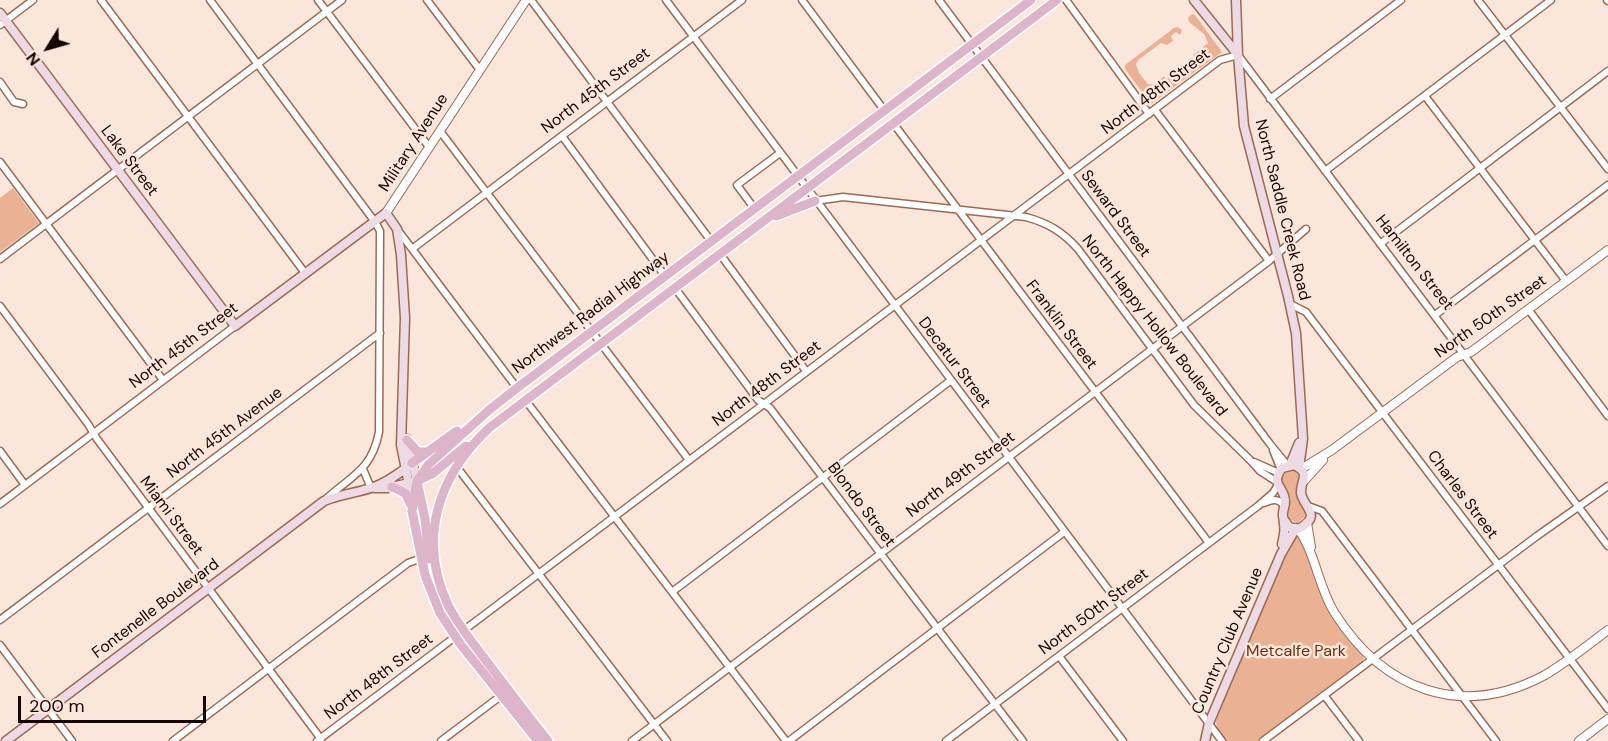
<!DOCTYPE html>
<style>
body{margin:0}
#map{position:relative;width:1608px;height:741px;overflow:hidden;background:#fbe6db;font-family:"DM Sans",sans-serif}
canvas{display:block}
.north{position:absolute;left:18px;top:18px;width:60px;height:60px;-webkit-text-stroke:4px #fbe6db;paint-order:stroke;rotate:233deg;font-size:16px;font-weight:700;line-height:24px;text-align:center;color:#160601}
.north::after{content:'';display:block;margin:auto;width:21px;height:27px;background:#160601;clip-path:polygon(50% 0,100% 100%,50% 72%,0 100%)}
.scale{position:absolute;left:18px;top:696px;width:188px;height:27px;box-sizing:border-box;border:3px solid #160601;border-top:0;padding-left:8px;font-size:18px;line-height:21px;white-space:nowrap;color:#160601;-webkit-text-stroke:4px #fbe6db;paint-order:stroke}
</style>
<div id="map">
<canvas width="1608" height="741"></canvas>
<div class="north">N</div>
<div class="scale">200 m</div>
</div>
<script>
const ctx = document.querySelector('canvas').getContext('2d');
ctx.lineJoin = 'round';
function fill(path, color) {
  ctx.fillStyle = color;
  ctx.fill(path, 'evenodd');
}
function trace(path, color, width, dash) {
  ctx.strokeStyle = color;
  ctx.lineWidth = width;
  ctx.lineCap = dash ? 'butt' : 'round';
  ctx.setLineDash(dash || []);
  ctx.stroke(path);
}
function label(font, color, halo, rows, align = 'center') {
  ctx.font = font + ' "DM Sans",sans-serif';
  ctx.lineWidth = 5;
  ctx.setLineDash([]);
  ctx.textBaseline = 'middle';
  ctx.strokeStyle = halo;
  ctx.fillStyle = color;
  for (const [text, x, y, turn = 0] of rows) {
    ctx.save();
    ctx.translate(x, y);
    ctx.rotate((+turn || 0) * Math.PI / 180);
    ctx.textAlign = isNaN(turn) ? turn : align;
    if (halo) ctx.strokeText(text, 0, 0);
    ctx.fillText(text, 0, 0);
    ctx.restore();
  }
}
fill(new Path2D(`
 M1192,14l3,1 27,37 -71,52 -26,-35v-4l49,-37 4,-1 4,3 -2,5 -4,-3 -5,4 2,5 -6,4 -6,-2 -23,17 -2,4 3,9 9,11 7,1 9,-9 2,4 29,-22 -2,-3 15,-12 -4,-9 -15,-12 -1,-4z
 M13,188l26,35 -39,29v-54z
 M1288,470l7,1 4,5 -3,19 9,17v5l-8,6 -8,-4 -1,-6 3,-15 -10,-18 3,-7z
 M1294,533l5,1 28,74 14,22 23,28 -2,5 -104,78h-32l-9,-13 -1,-7z`), '#eab195');
const minor = new Path2D(`
 M101,0l204,273
 M210,0l165,222 5,9 -1,201c-7,37 -26,43 -52,66
 M318,0l111,147
 M427,0l53,70
 M531,0l180,241
 M666,0l556,741
 M802,0l82,110
 M939,0l331,444 18,22
 M1066,0l83,114
 M1478,0l130,169
 M1607,0l1,1
 M0,25l33,-25
 M0,82l14,20 9,2
 M1425,96l141,185
 M1270,99l131,-99
 M1155,110l114,151
 M893,123l316,420
 M440,131l249,329
 M562,136l103,140
 M0,162l163,218
 M1325,171l226,-171
 M815,201l28,-4 183,20c22,6 37,15 52,32l116,156 56,55 10,11 17,11
 M754,208l-17,-23 43,-32
 M397,229l120,159
 M1380,244l228,-173
 M412,249l330,-249
 M720,254l86,117
 M0,259l342,-259
 M675,288l83,112 12,8 253,333
 M1290,304l16,8 302,397
 M0,306l88,118 9,15 224,300
 M1528,309l80,107
 M1435,315l173,-130
 M526,401l260,340
 M1273,450l8,20
 M0,451l25,34
 M1254,462l25,11
 M456,466l211,275
 M363,469l8,19
 M1264,503c8,-4 15,-5 20,3
 M0,504l235,-178
 M1308,506l14,5 174,230
 M672,592l278,-211
 M0,620l380,-287
 M0,645l72,96
 M1059,656l64,85
 M1324,695l35,46
 M173,741l235,-178 14,-5
 M317,741l903,-681 18,-5 370,491
 M441,741l61,-46
 M632,741l637,-480 37,-32
 M789,741l275,-209
 M946,741l312,-235 15,-13 5,-8
 M1263,741l274,-205 71,-50`);
const tertiary = new Path2D(`
 M386,213l140,-213
 M1301,469l31,-19 125,-93 14,-5 137,-102
 M1305,480l18,-20
 M1307,523l4,24
 M1298,529c18,25 20,57 36,83 49,78 127,108 211,63 22,-13 43,-30 63,-45
 M1579,741l29,-22`);
const secondary = new Path2D(`
 M1194,0l44,55
 M1236,0l2,55 6,71 44,170 8,37 7,106 -4,29
 M0,13l235,313 151,-113 11,16 4,26 4,63 -4,127 11,55
 M1290,465l9,-22
 M375,488h13l29,-7 -10,-42
 M1282,544c3,-13 3,-14 1,-28 -1,-4 2,-9 2,-14 1,-14 -16,-17 -3,-34l12,-3c18,9 6,15 7,28 2,14 23,23 -3,36l-9,-2 -4,-6
 M6,741l318,-240c15,-6 31,-8 47,-13 14,-4 27,-14 38,-22
 M1205,741l4,-18 72,-169 15,-26`);
const primary = new Path2D(`
 M776,216l39,-15
 M407,440l11,12h10
 M412,463l45,-32
 M392,487l13,6 6,12
 M429,559l-4,-40 -8,-38 15,-7 34,-28
 M538,741l-77,-96 -21,-32 -15,-38 -13,-64 5,-30 11,-16 61,-55 28,-22 514,-388
 M548,741c-21,-26 -41,-53 -61,-79 -14,-19 -29,-37 -39,-57 -31,-66 -10,-129 41,-177l568,-428`);
trace(minor, '#996b54', 9);
trace(tertiary, '#996b54', 10);
trace(secondary, '#996b54', 11);
trace(primary, '#fff', 12);
trace(minor, '#fff', 6);
trace(tertiary, '#fff', 8);
trace(secondary, '#eedae4', 8);
trace(primary, '#ddb5ca', 9);
label('16px', '#160601', '#fbe6db', [
 ["North 45th Street",596,91,-37],
 ["North 48th Street",1156,92,-37],
 ["Military Avenue",414,143,-57],
 ["Lake Street",129,161,53],
 ["North Saddle Creek Road",1282,210,76],
 ["Seward Street",1115,214,53],
 ["Hamilton Street",1414,263,52],
 ["Northwest Radial Highway",591,313,-37],
 ["North 50th Street",1491,317,-35],
 ["Franklin Street",1061,325,53],
 ["North Happy Hollow Boulevard",1154,326,52],
 ["North 45th Street",184,346,-37],
 ["Decatur Street",954,363,53],
 ["North 48th Street",767,384,-37],
 ["North 45th Avenue",225,433,-37],
 ["North 49th Street",961,475,-37],
 ["Charles Street",1462,495,53],
 ["Blondo Street",861,505,53],
 ["Miami Street",171,516,53],
 ["Fontenelle Boulevard",156,609,-37],
 ["North 50th Street",1094,612,-37],
 ["Country Club Avenue",1228,641,-67],
 ["North 48th Street",379,677,-37]
]);
label('16px', '#68300e', '#fbe6db', [
 ["Metcalfe Park",1296,652]
]);
</script>
